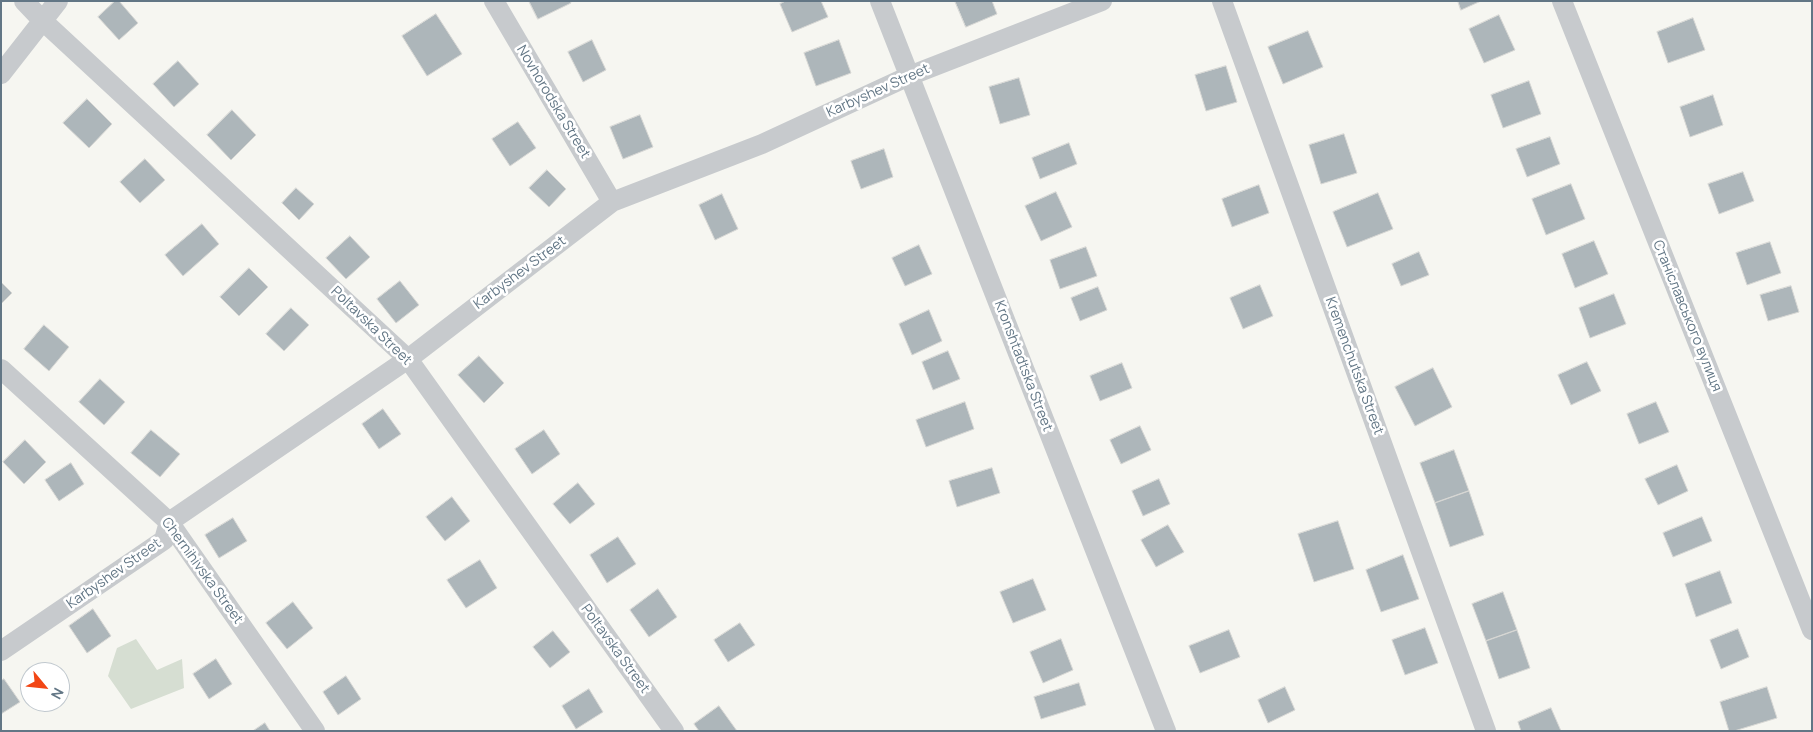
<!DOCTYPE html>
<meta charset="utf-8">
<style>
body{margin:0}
#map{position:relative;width:1813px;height:732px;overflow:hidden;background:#f6f6f1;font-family:Manrope,sans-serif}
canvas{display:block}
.frame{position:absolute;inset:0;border:2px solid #627685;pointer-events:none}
.north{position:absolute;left:20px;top:662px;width:50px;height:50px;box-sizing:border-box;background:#fff;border:1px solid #c0c8ce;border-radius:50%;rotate:118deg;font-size:14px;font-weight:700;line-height:20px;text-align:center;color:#627685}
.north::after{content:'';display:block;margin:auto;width:18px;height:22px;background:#f24615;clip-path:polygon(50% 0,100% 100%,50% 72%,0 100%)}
</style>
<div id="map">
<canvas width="1813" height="732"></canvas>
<div class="frame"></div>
<div class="north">N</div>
</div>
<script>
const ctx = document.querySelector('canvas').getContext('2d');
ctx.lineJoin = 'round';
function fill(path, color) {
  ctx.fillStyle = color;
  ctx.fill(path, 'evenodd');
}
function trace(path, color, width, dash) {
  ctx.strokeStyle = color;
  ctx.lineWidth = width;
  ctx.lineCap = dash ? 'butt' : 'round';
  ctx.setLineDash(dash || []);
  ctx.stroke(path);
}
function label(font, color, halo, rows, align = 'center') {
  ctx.font = font + ' Manrope,sans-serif';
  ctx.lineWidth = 5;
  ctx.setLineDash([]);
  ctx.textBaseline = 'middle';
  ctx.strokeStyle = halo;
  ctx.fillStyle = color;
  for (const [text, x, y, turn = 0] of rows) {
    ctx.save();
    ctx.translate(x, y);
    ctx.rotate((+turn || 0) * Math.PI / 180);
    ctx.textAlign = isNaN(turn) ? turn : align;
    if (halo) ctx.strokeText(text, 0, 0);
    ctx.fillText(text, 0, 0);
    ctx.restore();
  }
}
fill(new Path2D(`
 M136,639l21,31 25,-11 2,29 -53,21 -23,-33 9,-28z`), '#d6ded2');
const building = new Path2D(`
 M115,1h4l19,22 -19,17 -21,-23z
 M529,1h41l1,2 -33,16z
 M786,1h35l7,16 -36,15 -12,-28z
 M955,1h37l5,13 -31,13z
 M1458,1h23l-20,9z
 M436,14l26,40 -35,22 -25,-40z
 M1499,15l16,35 -31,13 -15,-34z
 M1693,18l12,32 -37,13 -11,-31z
 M1308,31l15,36 -40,17 -15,-37z
 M592,40l14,30 -23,12 -15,-30z
 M839,40l12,33 -35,13 -12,-33z
 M178,61l21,23 -25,23 -21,-23z
 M1226,66l11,36 -31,9 -11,-36z
 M1019,78l11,37 -30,9 -11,-37z
 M1529,81l12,33 -38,14 -12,-33z
 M1713,95l10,30 -33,12 -10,-30z
 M87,99l25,25 -23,24 -26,-25z
 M232,110l24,25 -25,25 -24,-25z
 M640,115l13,32 -30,12 -13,-32z
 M518,122l18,26 -26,18 -18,-27z
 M1344,134l13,39 -36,11 -12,-39z
 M1550,137l10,27 -33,13 -11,-28z
 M1069,143l8,21 -37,15 -8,-21z
 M884,149l9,28 -32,12 -10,-28z
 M145,159l20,21 -25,23 -20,-21z
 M547,170l19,19 -17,18 -20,-19z
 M1743,172l11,29 -35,13 -11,-30z
 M1571,184l14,35 -39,16 -14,-36z
 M1259,185l10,28 -37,14 -10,-28z
 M296,188l18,16 -15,16 -17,-17z
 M1056,192l16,35 -31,14 -16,-35z
 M1378,193l15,36 -46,18 -14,-35z
 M722,194l16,35 -23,11 -16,-35z
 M202,224l17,20 -36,32 -18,-21z
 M350,236l20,21 -24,22 -20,-21z
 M1594,241l14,33 -33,14 -13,-34z
 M1770,242l11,31 -34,12 -11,-32z
 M919,245l13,29 -27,12 -13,-28z
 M1086,247l11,29 -37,13 -10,-29z
 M1419,252l10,23 -28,11 -9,-22z
 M249,268l19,19 -29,29 -19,-19z
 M400,281l19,24 -23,18 -19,-24z
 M1,282l11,11 -11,11z
 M1260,285l13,31 -30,13 -13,-31z
 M1791,286l8,26 -31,9 -8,-26z
 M1098,287l9,23 -27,11 -9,-23z
 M1614,294l12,30 -36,14 -11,-30z
 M291,308l18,17 -25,26 -18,-17z
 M929,310l13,31 -30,14 -13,-31z
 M44,325l25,22 -20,24 -25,-22z
 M948,351l12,28 -27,11 -11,-28z
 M479,356l25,27 -20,20 -26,-28z
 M1587,362l14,29 -30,14 -13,-30z
 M1122,363l10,25 -32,13 -10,-25z
 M1433,368l19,39 -37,19 -20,-39z
 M100,379l25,23 -21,23 -25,-23z
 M965,402l9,27 -48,18 -10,-27z
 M1656,402l13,30 -30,12 -12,-30z
 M383,409l18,25 -22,15 -17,-25z
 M1140,426l11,24 -30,14 -11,-24z
 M151,430l29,24 -20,23 -29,-24z
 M544,430l16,24 -28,20 -17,-25z
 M25,440l21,22 -22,22 -21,-22z
 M1454,450l15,41 -34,12 -15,-40z
 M71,463l13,21 -25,17 -14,-21z
 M1677,465l11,26 -30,14 -13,-26z
 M992,468l8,25 -43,14 -8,-26z
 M1159,479l11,25 -27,12 -11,-25z
 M578,483l17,21 -25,20 -17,-20z
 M1469,491l15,44 -34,12 -15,-44z
 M452,497l18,24 -25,20 -19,-24z
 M1702,517l10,24 -39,16 -10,-24z
 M233,518l14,23 -28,17 -14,-23z
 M1338,521l16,48 -40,13 -16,-48z
 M1168,525l16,27 -28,15 -15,-27z
 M618,537l18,27 -29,19 -17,-28z
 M1403,555l16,44 -38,13 -15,-42z
 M480,560l17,28 -31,20 -19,-28z
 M1720,571l12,32 -36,14 -11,-33z
 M1033,579l13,31 -33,13 -13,-31z
 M658,589l19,28 -28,20 -19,-27z
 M1503,592l14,38 -31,11 -14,-37z
 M293,602l20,26 -26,21 -21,-26z
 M93,609l18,27 -24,17 -18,-27z
 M740,623l15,22 -27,17 -14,-22z
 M1425,628l13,35 -33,12 -13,-35z
 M1738,629l11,28 -28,12 -11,-29z
 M1229,630l11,27 -40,16 -11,-27z
 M1517,630l13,38 -31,11 -13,-38z
 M553,631l17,21 -20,16 -17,-21z
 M1061,639l12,31 -30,13 -13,-31z
 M216,659l16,25 -23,15 -16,-25z
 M346,676l15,23 -23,16 -15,-23z
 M4,679l16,23 -19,12v-33z
 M1079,683l7,22 -45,14 -7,-22z
 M1285,687l10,23 -27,13 -10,-23z
 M1767,687l10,31 -43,13h-5l-9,-29z
 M589,689l14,23 -27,17 -14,-23z
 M719,706l18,25h-38l-5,-7z
 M1551,708l10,23h-40l-3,-9z
 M265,723l5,8h-17z`);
fill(building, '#adb6ba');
trace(building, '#d7d7d4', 1);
trace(new Path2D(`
 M24,1l19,20 365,338 266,372
 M494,1l118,201
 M880,1l286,730
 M1222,1l264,730
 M1562,1l250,629
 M1,74l57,-73
 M1,369l168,153 146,209
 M1,651l163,-111 5,-18 239,-163 204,-157 150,-58 147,-68 193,-75`), '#c7cacd', 20);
label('14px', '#627685', '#fff', [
 ["Karbyshev Street",878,91,-24],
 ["Novhorodska Street",553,102,59],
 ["Karbyshev Street",520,273,-37],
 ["Станіславського вулиця",1687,316,68],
 ["Poltavska Street",371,326,44],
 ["Kronshtadtska Street",1023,366,69],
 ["Kremenchutska Street",1354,366,70],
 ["Chernihivska Street",202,571,54],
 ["Karbyshev Street",114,574,-35],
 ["Poltavska Street",615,649,54]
]);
</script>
